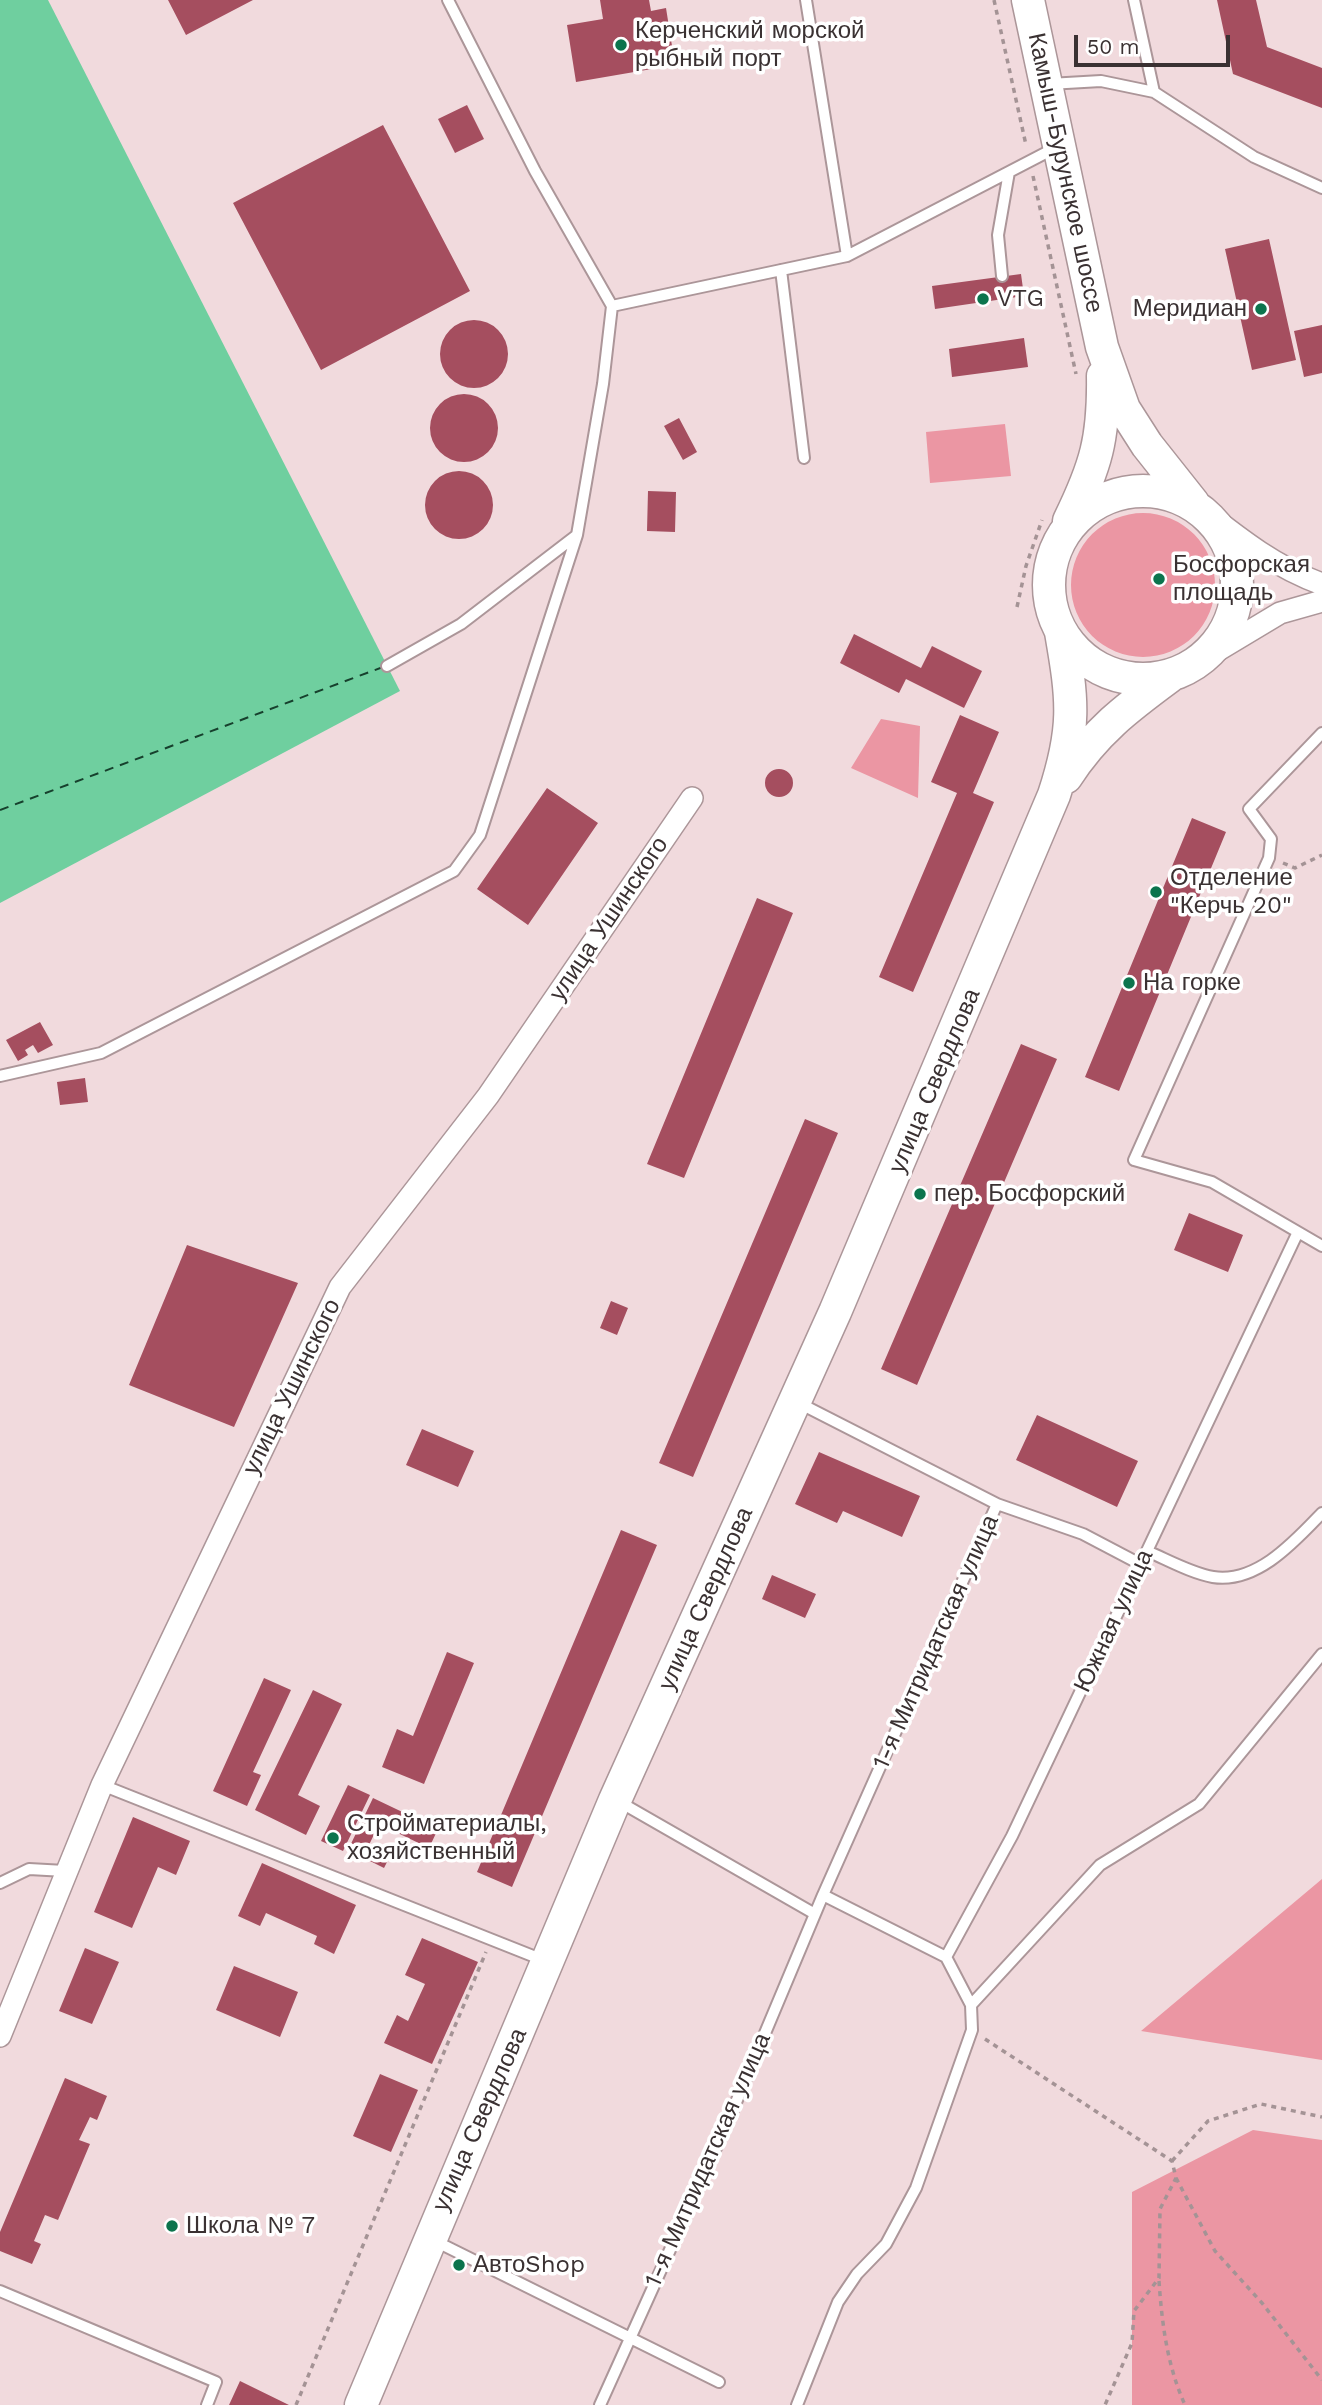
<!DOCTYPE html>
<meta charset="utf-8">
<style>
body{margin:0}
#map{position:relative;width:1322px;height:2405px;overflow:hidden;background:#f1dadd;font-family:"Work Sans",sans-serif}
canvas{display:block}
.scale{position:absolute;left:1074px;top:35px;width:156px;height:32px;box-sizing:border-box;border:4px solid #3a3132;border-top:0;padding-left:9px;font-size:21px;line-height:24px;white-space:nowrap;color:#3a3132;-webkit-text-stroke:5px #fff;paint-order:stroke}
</style>
<div id="map">
<canvas width="1322" height="2405"></canvas>
<div class="scale">50 m</div>
</div>
<script>
const ctx = document.querySelector('canvas').getContext('2d');
ctx.lineJoin = 'round';
function fill(path, color) {
  ctx.fillStyle = color;
  ctx.fill(path, 'evenodd');
}
function trace(path, color, width, dash) {
  ctx.strokeStyle = color;
  ctx.lineWidth = width;
  ctx.lineCap = dash ? 'butt' : 'round';
  ctx.setLineDash(dash || []);
  ctx.stroke(path);
}
function label(font, color, halo, rows, align = 'center') {
  ctx.font = font + ' "Work Sans",sans-serif';
  ctx.lineWidth = 7;
  ctx.setLineDash([]);
  ctx.textBaseline = 'middle';
  ctx.strokeStyle = halo;
  ctx.fillStyle = color;
  for (const [text, x, y, turn = 0] of rows) {
    ctx.save();
    ctx.translate(x, y);
    ctx.rotate((+turn || 0) * Math.PI / 180);
    ctx.textAlign = isNaN(turn) ? turn : align;
    if (halo) ctx.strokeText(text, 0, 0);
    ctx.fillText(text, 0, 0);
    ctx.restore();
  }
}
fill(new Path2D(`
 M1005,424l6,52 -81,7 -4,-51z
 M1071 585a72 72 0 1 1 144 0a72 72 0 1 1-144 0Z
 M881,719l39,7 -2,72 -67,-30z
 M1322,1879v181l-181,-29z
 M1253,2130l69,10v265h-190v-213z`), '#eb96a3');
fill(new Path2D(`
 M0,0h48l352,691 -400,212z`), '#6fcf9f');
trace(new Path2D(`
 M0,810l383,-143`), '#17402d', 2, [9, 7]);
fill(new Path2D(`
 M168,0h85l-67,35z
 M600,0h49l2,11 15,-3 9,57 -99,17 -9,-57 36,-6z
 M1217,0h39l11,47 55,21v40l-89,-34z
 M467,105l17,34 -29,14 -17,-34z
 M383,125l87,166 -149,79 -88,-167z
 M1269,239l27,121 -44,10 -27,-121z
 M1021,274l3,22 -89,13 -3,-23z
 M440 354a34 34 0 1 1 68 0a34 34 0 1 1-68 0Z
 M1322,325v48l-18,4 -10,-46z
 M1024,338l4,29 -76,10 -3,-28z
 M430 428a34 34 0 1 1 68 0a34 34 0 1 1-68 0Z
 M679,418l18,34 -14,8 -19,-34z
 M425 505a34 34 0 1 1 68 0a34 34 0 1 1-68 0Z
 M648,491l28,1 -1,40 -28,-1z
 M854,634l67,34 11,-22 50,25 -18,37 -58,-29 -7,14 -59,-30z
 M960,715l39,17 -26,61 21,9 -81,190 -34,-15 78,-184 -26,-11z
 M765 783a14 14 0 1 1 28 0a14 14 0 1 1-28 0Z
 M547,788l51,35 -70,102 -51,-36z
 M1192,818l34,14 -107,259 -34,-14z
 M757,898l36,15 -109,265 -37,-14z
 M40,1022l13,23 -15,8 -5,-8 -8,5 3,5 -10,6 -12,-21z
 M1021,1044l36,15 -140,326 -36,-16z
 M85,1078l3,24 -28,3 -3,-23z
 M805,1119l33,14 -145,344 -34,-14z
 M1189,1213l54,22 -15,37 -54,-22z
 M187,1245l111,38 -64,144 -105,-42z
 M611,1301l17,7 -11,27 -17,-7z
 M1037,1415l101,46 -21,46 -101,-47z
 M422,1429l52,22 -16,36 -52,-22z
 M819,1452l101,44 -18,41 -59,-26 -6,12 -42,-19z
 M621,1530l36,15 -145,342 -35,-15z
 M772,1575l44,19 -11,24 -43,-19z
 M447,1652l27,11 -50,121 -42,-17 15,-38 16,7z
 M264,1678l27,12 -38,82 8,3 -14,31 -34,-15z
 M313,1690l29,14 -44,91 22,11 -14,29 -51,-25z
 M348,1785l22,10 -27,56 -22,-10z
 M373,1798l65,31 -9,19 -50,-24 -10,21 21,11 -6,12 -36,-18z
 M133,1817l57,24 -14,34 -18,-8 -26,61 -38,-16z
 M262,1863l94,42 -22,49 -20,-10 3,-8 -51,-23 -6,13 -22,-10z
 M422,1938l56,24 -46,102 -48,-21 13,-28 11,6 17,-37 -20,-9z
 M85,1948l34,14 -27,62 -33,-13z
 M234,1966l64,26 -18,45 -64,-27z
 M380,2074l38,16 -27,62 -38,-16z
 M65,2078l42,18 -10,24 -7,-3 -11,23 11,4 -32,76 -13,-5 -11,26 7,3 -9,20 -32,-13v-19z
 M240,2381l49,24h-60z`), '#a54e5f');
const lane = new Path2D(`
 M448,0l87,171 77,135
 M806,0l41,256
 M1134,0l20,92
 M1049,84l52,-3 53,11 100,65 68,31
 M781,270l23,188
 M1002,276l-4,-41 11,-63
 M387,666l74,-42 116,-89
 M1322,733l-73,76 22,30 -2,19 -135,302 78,22 110,64
 M0,1076l101,-23 353,-182 26,-36 97,-300 26,-151 9,-78 235,-50 210,-109
 M797,1402l200,102 86,30 59,31
 M1147,1551c21,9 44,22 66,26 44,7 82,-36 109,-64
 M102,1785l441,175
 M618,1801l197,113 8,-19 123,62
 M0,1883l29,-14 36,2
 M823,1895l174,-391
 M971,2005l-25,-48 66,-121 286,-604
 M433,2240l286,142
 M0,2291l216,91 -9,23
 M600,2405l129,-286 86,-205
 M797,2405l41,-103 19,-28 29,-30 30,-56 56,-158 -1,-25 129,-140 99,-61 123,-150`);
const street = new Path2D(`
 M1203,510c38,30 74,58 119,74
 M1200,661l80,-48 42,-12
 M0,2036l102,-251 238,-498 148,-191 204,-298`);
const secondary = new Path2D(`
 M1028,0l74,347 22,62 23,36 46,58
 M1049 585a94 94 0 1 1 188 0a94 94 0 1 1-188 0Z
 M1069,521c27,-55 35,-83 34,-145
 M1066,777c29,-45 61,-69 103,-100
 M361,2405l254,-605 220,-488 219,-517c22,-67 19,-94 7,-163`);
trace(lane, '#ac9699', 14);
trace(street, '#ac9699', 24);
trace(secondary, '#ac9699', 35);
trace(new Path2D(`
 M994,0l32,145
 M1033,176l43,198
 M1017,607l9,-41 16,-46
 M1283,863l12,5 27,-13
 M985,2039l187,122 4,17 -16,31 -1,69 -25,33 -2,32 -27,62
 M1172,2161l36,-40 53,-17 61,13
 M1176,2178l39,73 47,52 60,77
 M1159,2281c3,43 8,84 26,124
 M296,2405l190,-453`), '#a49395', 3.5, [5, 5]);
trace(lane, '#fff', 10);
trace(street, '#fff', 21);
trace(secondary, '#fff', 32);
for (const [x, y, r, color] of [
 [621,45,7,"#0c744d"],
 [983,299,7,"#0c744d"],
 [1261,309,7,"#0c744d"],
 [1159,579,7,"#0c744d"],
 [1156,892,7,"#0c744d"],
 [1129,983,7,"#0c744d"],
 [920,1194,7,"#0c744d"],
 [333,1838,7,"#0c744d"],
 [172,2226,7,"#0c744d"],
 [459,2265,7,"#0c744d"]
]) {
  const dot = new Path2D();
  dot.arc(x, y, r, 0, 2 * Math.PI);
  ctx.fillStyle = color;
  ctx.fill(dot);
  trace(dot, '#fff', 2.5);
}
label('24px', '#3a3132', '#fff', [
 ["Керченский морской",635,31],
 ["рыбный порт",635,59],
 ["VTG",997,299],
 ["Меридиан",1247,309,"right"],
 ["Босфорская",1173,565],
 ["площадь",1173,593],
 ["Отделение",1170,878],
 ["\"Керчь 20\"",1170,906],
 ["На горке",1143,983],
 ["пер. Босфорский",934,1194],
 ["Стройматериалы,",347,1824],
 ["хозяйственный",347,1852],
 ["Школа № 7",186,2226],
 ["АвтоShop",473,2265]
], 'left');
label('24px', '#3a3132', '#fff', [
 ["Камыш-Бурунское шоссе",1065,173,78],
 ["улица Ушинского",609,919,-56],
 ["улица Свердлова",935,1081,-67],
 ["улица Ушинского",292,1387,-64],
 ["улица Свердлова",706,1599,-66],
 ["Южная улица",1114,1621,-65],
 ["1-я Митридатская улица",936,1642,-66],
 ["улица Свердлова",480,2120,-66],
 ["1-я Митридатская улица",708,2160,-66]
]);
</script>
